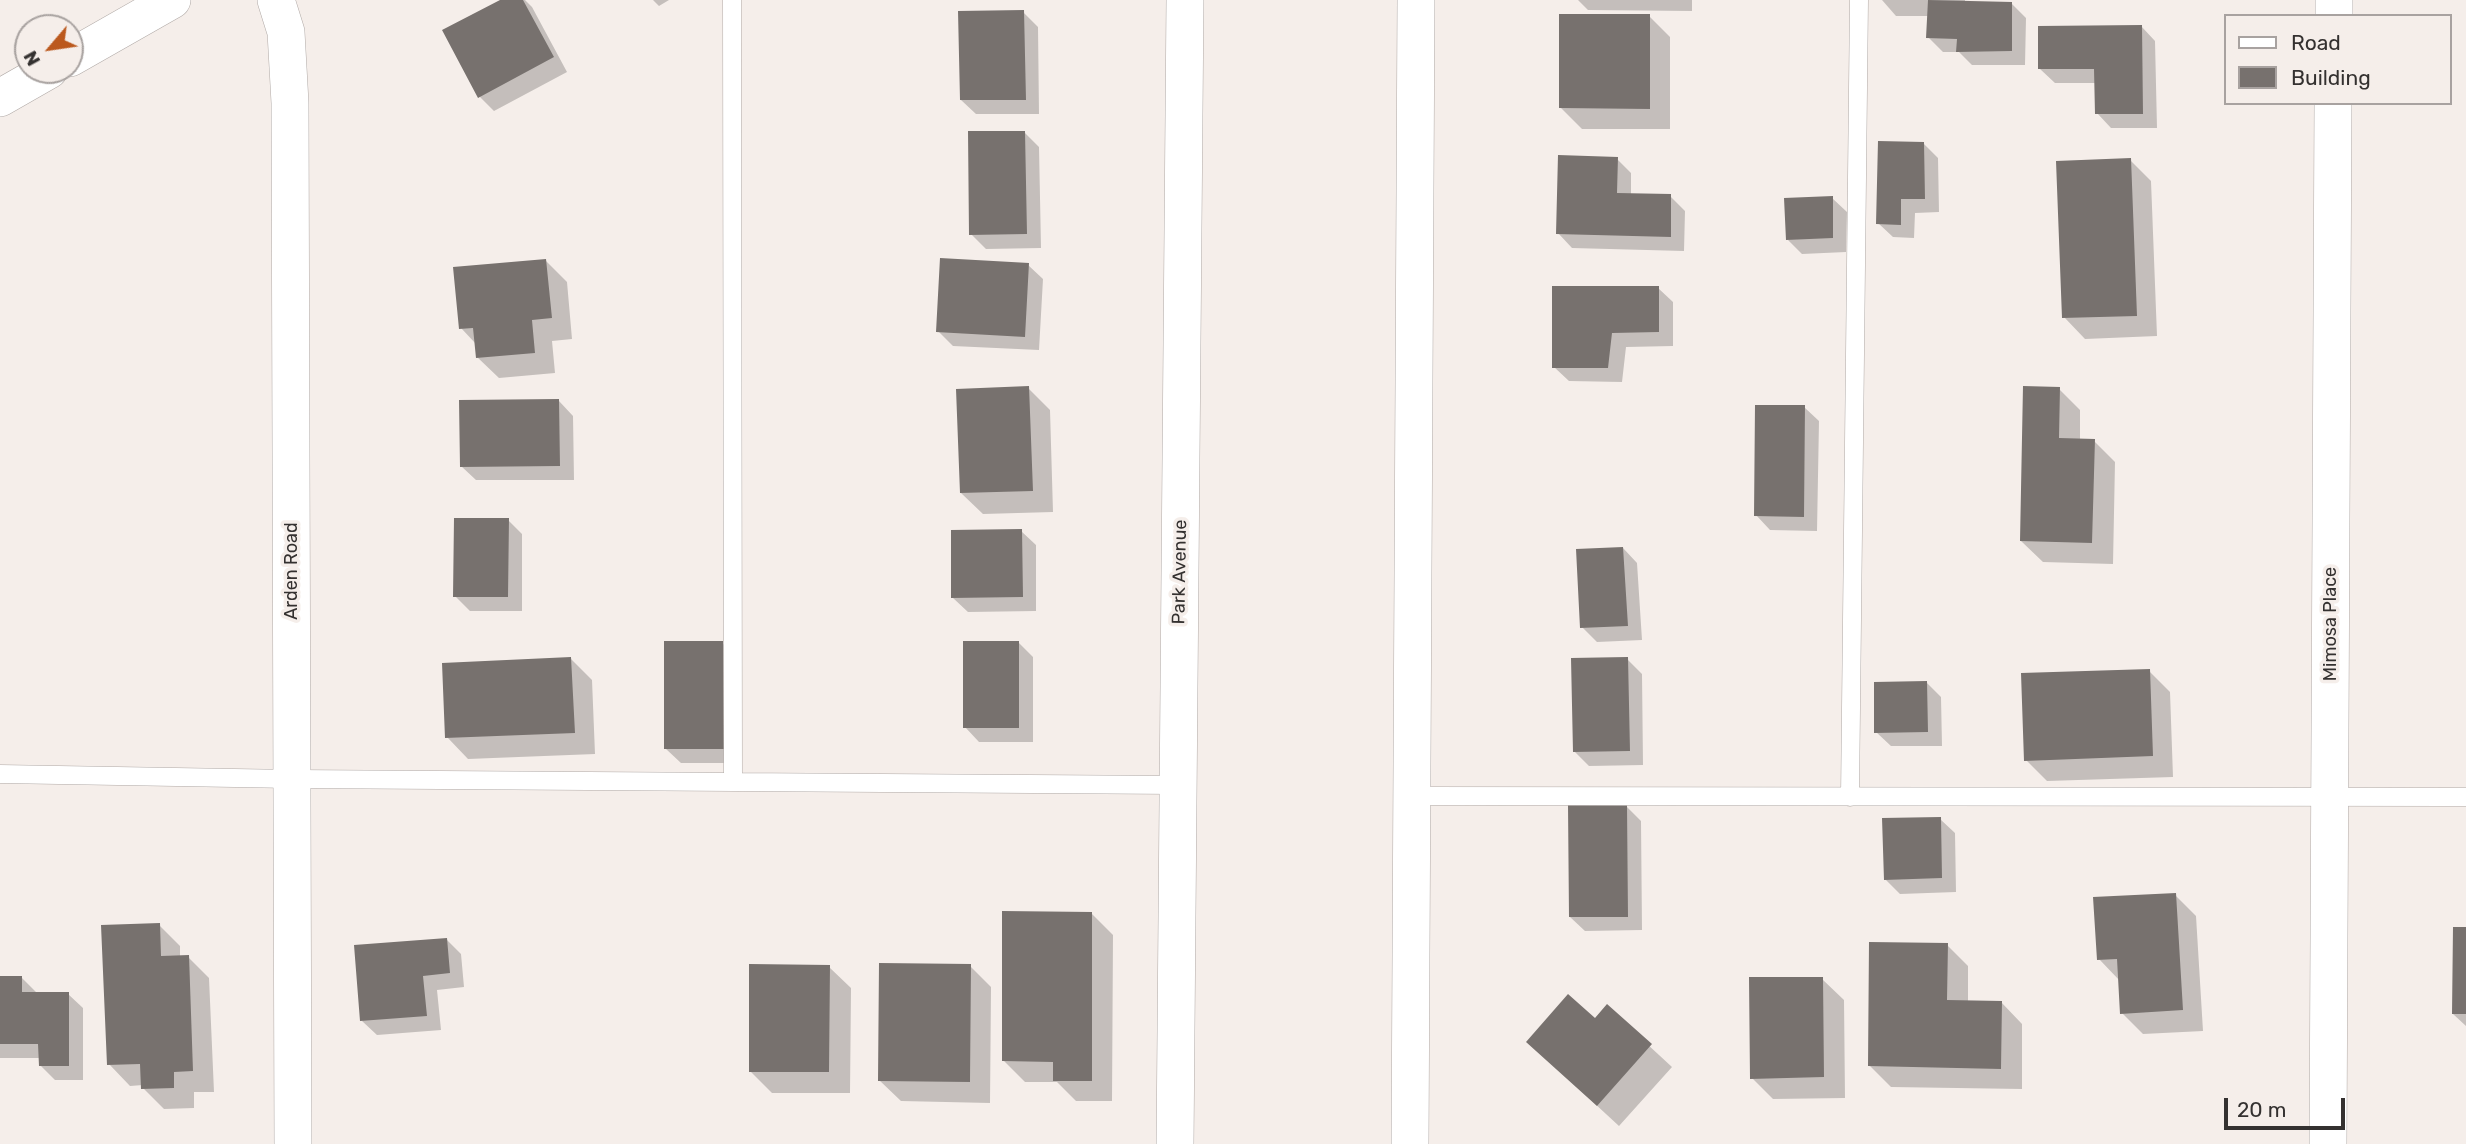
<!DOCTYPE html>
<style>
body{margin:0}
#map{position:relative;width:2466px;height:1144px;overflow:hidden;background:#f5eeea;font-family:Rubik,sans-serif}
canvas{display:block}
.legend{position:absolute;left:2224px;top:14px;width:228px;height:91px;box-sizing:border-box;background:#f5eeea;border:2px solid #a8a2a0;margin:0;padding:9px 12px;list-style:none;font-size:21px;color:#343130}
.legend li{display:flex;align-items:center;gap:14px;height:35px}
.legend b{width:35px;border:2px solid #a8a2a0}
.north{position:absolute;left:14px;top:14px;width:70px;height:70px;box-sizing:border-box;background:#f5eeea;border:2px solid #a8a2a0;border-radius:50%;rotate:241deg;font-size:19px;font-weight:700;line-height:28px;text-align:center;color:#343130}
.north::after{content:'';display:block;margin:auto;width:24px;height:32px;background:#bb591e;clip-path:polygon(50% 0,100% 100%,50% 72%,0 100%)}
.scale{position:absolute;left:2224px;top:1098px;width:121px;height:32px;box-sizing:border-box;border:4px solid #343130;border-top:0;padding-left:9px;font-size:21px;line-height:24px;white-space:nowrap;color:#343130;-webkit-text-stroke:5px #f5eeea;paint-order:stroke}
</style>
<div id="map">
<canvas width="2466" height="1144"></canvas>
<ul class="legend">
<li><b style="height:9px;background:#fff"></b>Road</li>
<li><b style="height:19px;background:#77716e"></b>Building</li>
</ul>
<div class="north">N</div>
<div class="scale">20 m</div>
</div>
<script>
const ctx = document.querySelector('canvas').getContext('2d');
ctx.lineJoin = 'round';
function fill(path, color) {
  ctx.fillStyle = color;
  ctx.fill(path, 'evenodd');
}
function trace(path, color, width, dash) {
  ctx.strokeStyle = color;
  ctx.lineWidth = width;
  ctx.lineCap = dash ? 'butt' : 'round';
  ctx.setLineDash(dash || []);
  ctx.stroke(path);
}
function label(font, color, halo, rows, align = 'center') {
  ctx.font = font + ' Rubik,sans-serif';
  ctx.lineWidth = 7;
  ctx.setLineDash([]);
  ctx.textBaseline = 'middle';
  ctx.strokeStyle = halo;
  ctx.fillStyle = color;
  for (const [text, x, y, turn = 0] of rows) {
    ctx.save();
    ctx.translate(x, y);
    ctx.rotate((+turn || 0) * Math.PI / 180);
    ctx.textAlign = isNaN(turn) ? turn : align;
    if (halo) ctx.strokeText(text, 0, 0);
    ctx.fillText(text, 0, 0);
    ctx.restore();
  }
}
fill(new Path2D(`
 M503,0h22l7,7 35,65 -73,39 -14,-14z
 M653,0h16l-10,6z
 M1578,0h114v11l-104,-1z
 M1882,0h83v4h47l14,14 -1,47h-53l-13,-13h-16l-15,-15 1,-21h-33z
 M1023,12l15,15 1,87h-63l-15,-14z
 M1649,16l21,21v92h-88l-22,-22z
 M2141,26l14,15 2,87h-46l-14,-15 -1,-30h-41l-15,-14z
 M1025,133l14,14 2,101 -55,1 -15,-15z
 M1923,143l15,15 1,54 -24,1 -1,25 -21,-1 -15,-14z
 M1617,159l14,14v22l39,1 15,15 -1,40 -112,-3 -14,-15z
 M2130,160l21,21 6,155 -72,3 -21,-22z
 M1832,198l15,14 -1,40 -44,2 -14,-14z
 M546,261l21,21 5,57 -20,2 3,32 -56,5 -22,-21 -1,-13 -15,-16z
 M1028,265l15,14 -4,71 -86,-4 -15,-15z
 M1658,288l15,14v44l-47,1 -4,35 -53,-1 -15,-14z
 M1028,388l22,22 3,102 -70,2 -22,-21z
 M2059,389l21,21v30l14,1 21,21 -2,102 -70,-2 -22,-21z
 M559,401l14,15 1,64h-98l-15,-14z
 M1804,407l15,14 -2,110 -47,-1 -14,-15z
 M508,520l14,14v77h-52l-15,-15z
 M1021,531l15,14v66l-68,1 -15,-14z
 M1623,548l14,15 5,77 -45,2 -15,-15z
 M1018,642l15,15v85h-54l-14,-15z
 M722,643l15,14 1,106h-57l-15,-14z
 M571,659l21,21 3,74 -127,5 -21,-22z
 M1627,659l15,15 1,91 -54,1 -15,-15z
 M2149,671l21,21 3,85 -126,4 -21,-21z
 M1926,682l15,15 1,49h-51l-15,-14z
 M1626,806l15,15 1,109 -57,1 -15,-14z
 M1940,819l15,14 1,59 -56,2 -15,-15z
 M2175,895l21,21 7,115 -60,3 -21,-21 -2,-32 -21,-22z
 M1092,914l21,21 -1,166h-36l-19,-19h-32l-21,-21z
 M159,925l21,21v11h8l21,21 5,114h-20v16l-30,1 -21,-21v-3l-13,1 -21,-22z
 M2466,928v98l-13,-12z
 M447,940l14,14 3,33 -27,3 4,40 -64,5 -15,-14z
 M1947,945l21,21v36h33l21,22v65l-131,-2 -21,-21z
 M970,966l21,21 -1,116 -89,-2 -22,-21z
 M829,967l22,21 -1,105h-78l-22,-22z
 M0,978h22l14,14 32,2 15,14v72h-28l-15,-15v-7h-40z
 M1822,979l22,21 1,98 -72,1 -21,-21z
 M1607,1007l65,60 -53,59 -91,-84 67,-21z`), '#0003');
fill(new Path2D(`
 M500,0h23l31,57 -76,41 -36,-68z
 M1928,0l84,2v49l-56,1 1,-13 -31,-1z
 M1024,10l2,90h-66l-2,-89z
 M1559,14h91v95l-91,-1z
 M2142,25l1,89h-48l-1,-45h-56v-43z
 M968,131h57l2,103 -58,1z
 M1878,141l46,1 1,57h-24v26l-25,-1z
 M1558,155l60,2 -1,36 54,1v43l-115,-3z
 M2131,158l6,158 -75,2 -6,-157z
 M1833,196v42l-47,2 -2,-42z
 M940,258l89,5 -4,74 -89,-5z
 M546,259l6,59 -20,2 3,33 -59,5 -3,-30 -14,1 -6,-62z
 M1552,286h107v46l-47,1 -4,35h-56z
 M1029,386l4,105 -73,2 -4,-104z
 M2023,386l37,1 -1,51 36,1 -3,104 -72,-2z
 M559,399l1,67 -100,1 -1,-67z
 M1755,405h50l-1,112 -50,-1z
 M454,518h55l-1,79h-55z
 M1022,529l1,68 -72,1v-68z
 M1623,547l5,79 -48,2 -4,-79z
 M664,641h59l1,108h-60z
 M963,641h56v87h-56z
 M571,657l4,76 -130,5 -3,-75z
 M1628,657l2,94 -57,1 -2,-94z
 M2150,669l3,87 -129,5 -3,-88z
 M1927,681l1,51 -54,1v-51z
 M1568,805h59l1,112h-59z
 M1941,817l1,61 -58,2 -2,-62z
 M2176,893l7,117 -63,4 -3,-55 -20,1 -4,-63z
 M1002,911l90,1v169h-39v-19l-51,-1z
 M160,923l1,33 28,-1 4,116 -19,1v16l-33,1 -1,-25 -33,1 -6,-140z
 M2453,927h13v87h-14z
 M447,938l3,35 -27,3 4,40 -67,5 -6,-76z
 M1869,942l79,1 -1,57 55,1 -1,68 -133,-3z
 M879,963l92,1 -1,118 -92,-1z
 M749,964l81,1 -1,107h-80z
 M0,976h22v16h47v74h-30l-1,-22h-38z
 M1749,977h74l1,100 -74,2z
 M1568,994l27,24 12,-14 45,40 -55,62 -71,-64z`), '#77716e');
const service = new Path2D(`
 M732,0l1,782
 M0,774l293,5 885,6
 M1412,796l1054,1
 M1850,797l9,-797`);
const minor = new Path2D(`
 M276,0l10,32 4,71 3,1041
 M2334,16v-16
 M70,58l102,-58
 M0,98l49,-28
 M1175,1144l10,-1144
 M1410,1144l6,-1144
 M2328,1144l5,-1041`);
trace(service, '#b0a9a6', 19);
trace(minor, '#b0a9a6', 38);
trace(service, '#fff', 18);
trace(minor, '#fff', 37);
label('18px', '#343130', '#f5eeea', [
 ["Arden Road",292,571,-90],
 ["Park Avenue",1180,572,-89],
 ["Mimosa Place",2331,624,-90]
]);
</script>
